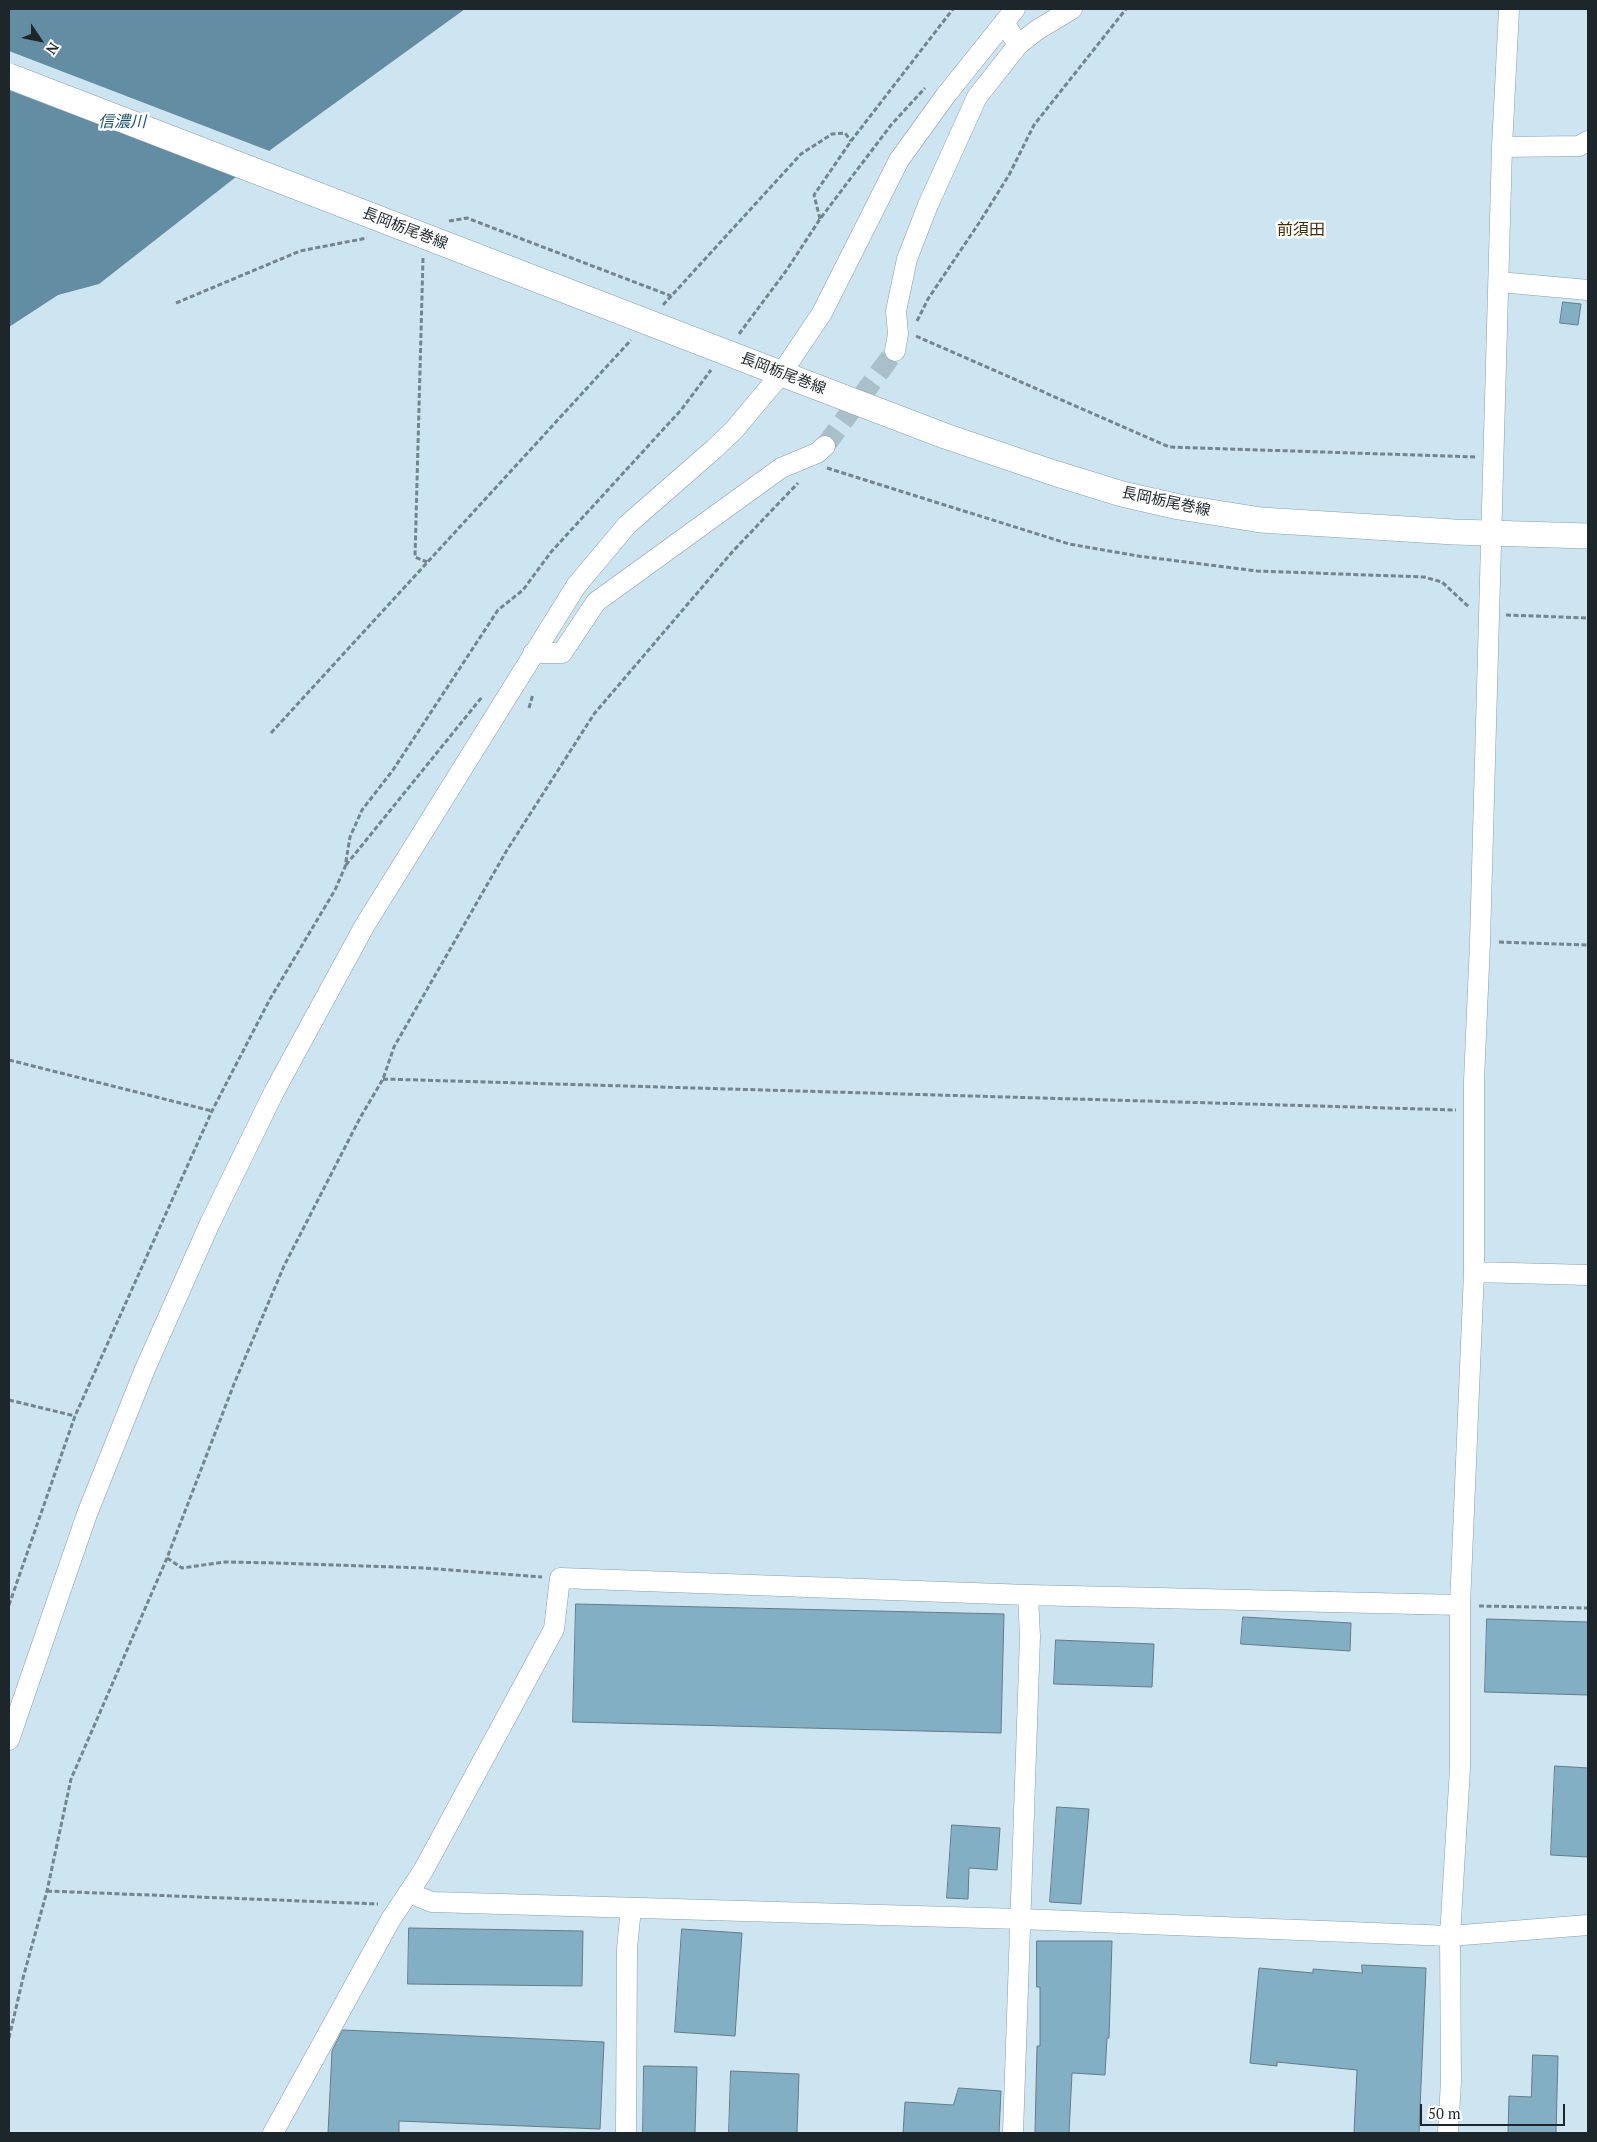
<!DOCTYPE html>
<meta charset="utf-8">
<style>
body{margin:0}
#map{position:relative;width:1597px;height:2142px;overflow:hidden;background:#cce5f1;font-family:"PT Serif",serif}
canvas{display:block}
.frame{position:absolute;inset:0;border:10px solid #1d272b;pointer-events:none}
.north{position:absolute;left:15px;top:15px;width:50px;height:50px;-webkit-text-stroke:4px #fff;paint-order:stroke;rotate:124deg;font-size:14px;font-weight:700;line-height:20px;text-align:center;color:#1d272b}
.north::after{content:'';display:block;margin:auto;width:18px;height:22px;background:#1d272b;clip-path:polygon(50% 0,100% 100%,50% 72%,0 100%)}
.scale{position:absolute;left:1420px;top:2104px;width:145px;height:22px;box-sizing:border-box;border:2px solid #1d272b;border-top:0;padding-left:6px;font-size:15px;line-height:18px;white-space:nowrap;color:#1d272b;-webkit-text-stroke:4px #fff;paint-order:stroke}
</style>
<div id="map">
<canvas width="1597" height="2142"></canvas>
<div class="frame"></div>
<div class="north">N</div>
<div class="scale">50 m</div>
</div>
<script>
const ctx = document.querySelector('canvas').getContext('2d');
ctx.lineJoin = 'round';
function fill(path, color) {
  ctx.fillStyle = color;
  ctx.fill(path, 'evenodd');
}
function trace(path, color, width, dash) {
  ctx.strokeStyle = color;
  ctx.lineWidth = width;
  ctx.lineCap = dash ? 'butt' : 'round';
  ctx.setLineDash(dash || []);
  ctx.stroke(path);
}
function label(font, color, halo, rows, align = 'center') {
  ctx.font = font + ' "PT Serif","Noto Sans JP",serif';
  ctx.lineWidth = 5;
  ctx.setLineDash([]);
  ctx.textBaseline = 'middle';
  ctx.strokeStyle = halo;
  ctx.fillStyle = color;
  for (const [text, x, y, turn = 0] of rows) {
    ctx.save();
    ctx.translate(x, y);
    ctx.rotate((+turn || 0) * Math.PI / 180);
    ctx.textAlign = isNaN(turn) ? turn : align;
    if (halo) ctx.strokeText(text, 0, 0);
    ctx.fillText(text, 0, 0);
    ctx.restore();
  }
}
fill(new Path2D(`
 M9,9h456l-192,139 -174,136 -41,11 -49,32z`), '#638da2');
fill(new Path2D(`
 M9,51l263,101 -33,26 -230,-88z`), '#cce5f1');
const building = new Path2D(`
 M1563,302l18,2 -3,21 -18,-2z
 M576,1604l428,10 -3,119 -428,-11z
 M1243,1617l108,6 -1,28 -109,-7z
 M1487,1619l101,3v73l-103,-3z
 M1056,1640l98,4 -2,43 -98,-3z
 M1555,1766l33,2v89l-37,-2z
 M1057,1807l32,2 -8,95 -31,-2z
 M952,1825l48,3 -3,42 -28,-2 -1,31 -21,-1z
 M409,1928l174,3 -1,55 -174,-2z
 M682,1929l60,4 -7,103 -60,-4z
 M1037,1941h75l-3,97h-2l-2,37 -33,-2 -3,60h-34l2,-87h3v-59h-3z
 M1362,1965l64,3 -7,165h-65l3,-63 -80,-8v4l-27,-3 9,-95 54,5v-4l49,4z
 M343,2030l261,12 -4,87 -201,-8v12h-71l4,-82z
 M1533,2055l25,1 -2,77h-48l1,-37 22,1z
 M644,2066l53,1 -2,66h-52z
 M731,2071l68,3 -2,59h-68z
 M959,2088l42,3 -2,42h-96l2,-31 48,3z`);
fill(building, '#83afc4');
trace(building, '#657b87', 1);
trace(new Path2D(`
 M825,446l70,-95`), '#a9bfc9', 20, [20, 10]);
const minor = new Path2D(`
 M1018,45l19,-15 35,-21
 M1502,147l77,-1 9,-5
 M1499,282l89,8
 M895,351l3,-17 -2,-23 11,-52 21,-54 49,-108 41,-52 -14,-23
 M533,653h29l34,-51 185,-134 36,-15 8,-7
 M1474,1272l114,3
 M9,1740l78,-226 58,-145 65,-146 64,-131 91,-167 211,-339 51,-61 87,-76 20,-19 47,-56 41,-61 77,-153 47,-65 69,-86
 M409,1893l23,9 588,17 430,17 138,-11
 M273,2133l118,-214 32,-48 131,-242 6,-51 468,17 432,10
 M626,2133l1,-184 4,-41
 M1013,2133l17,-496 -2,-42
 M1448,2133l3,-52 -1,-145 10,-168v-163l14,-333v-191l6,-139 22,-795 7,-138`);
const major = new Path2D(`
 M751,362l194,74 109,37 68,21 57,13 82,13 193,12 134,4`);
trace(minor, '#879eaa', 21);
trace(major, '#879eaa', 26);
trace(new Path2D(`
 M820,219l-6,-24 37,-54 102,-132
 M449,221l18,-3 204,78
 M423,258l-8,299 12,5
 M176,303l124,-52 67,-13
 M663,305l138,-151 31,-20 13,-1 6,8
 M917,321l11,-22 51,-76 30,-48 25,-50 92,-116
 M739,334l47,-63 34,-52 71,-94 34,-37
 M916,336l253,111 307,10
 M827,468l242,76 69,12 119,15 167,6 18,5 27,25
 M1506,615l82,3
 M529,708l4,-14
 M271,733l360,-393
 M346,865l136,-168
 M1499,942l89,3
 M9,1060l203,51
 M383,1079l1073,31
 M9,1400l66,16
 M167,1558l15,10 43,-6 52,1 147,5 118,9
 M9,1605l66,-189 137,-305 58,-112 65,-109 10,-23 5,-30 12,-27 31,-40 105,-160 25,-20 28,-38 130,-142 30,-40
 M1479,1606l109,2
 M47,1891l331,13
 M9,2038l14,-60 24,-87 24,-112 96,-221 67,-174 50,-118 76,-148 23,-39 11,-32 113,-197 87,-136 139,-163 65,-68`), '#73858d', 3, [5, 2.5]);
trace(minor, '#fff', 20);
trace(major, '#fff', 25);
const majorBridge = new Path2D(`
 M9,76l742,286`);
trace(majorBridge, '#879eaa', 26, []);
trace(majorBridge, '#fff', 25);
label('15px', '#1d272b', '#fff', [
 ["長岡栃尾巻線",405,229,21],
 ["長岡栃尾巻線",783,374,21],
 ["長岡栃尾巻線",1166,502,12]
]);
label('italic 16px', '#1b526a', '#fff', [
 ["信濃川",122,122]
]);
label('16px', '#412d06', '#fff', [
 ["前須田",1301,230]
]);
</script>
